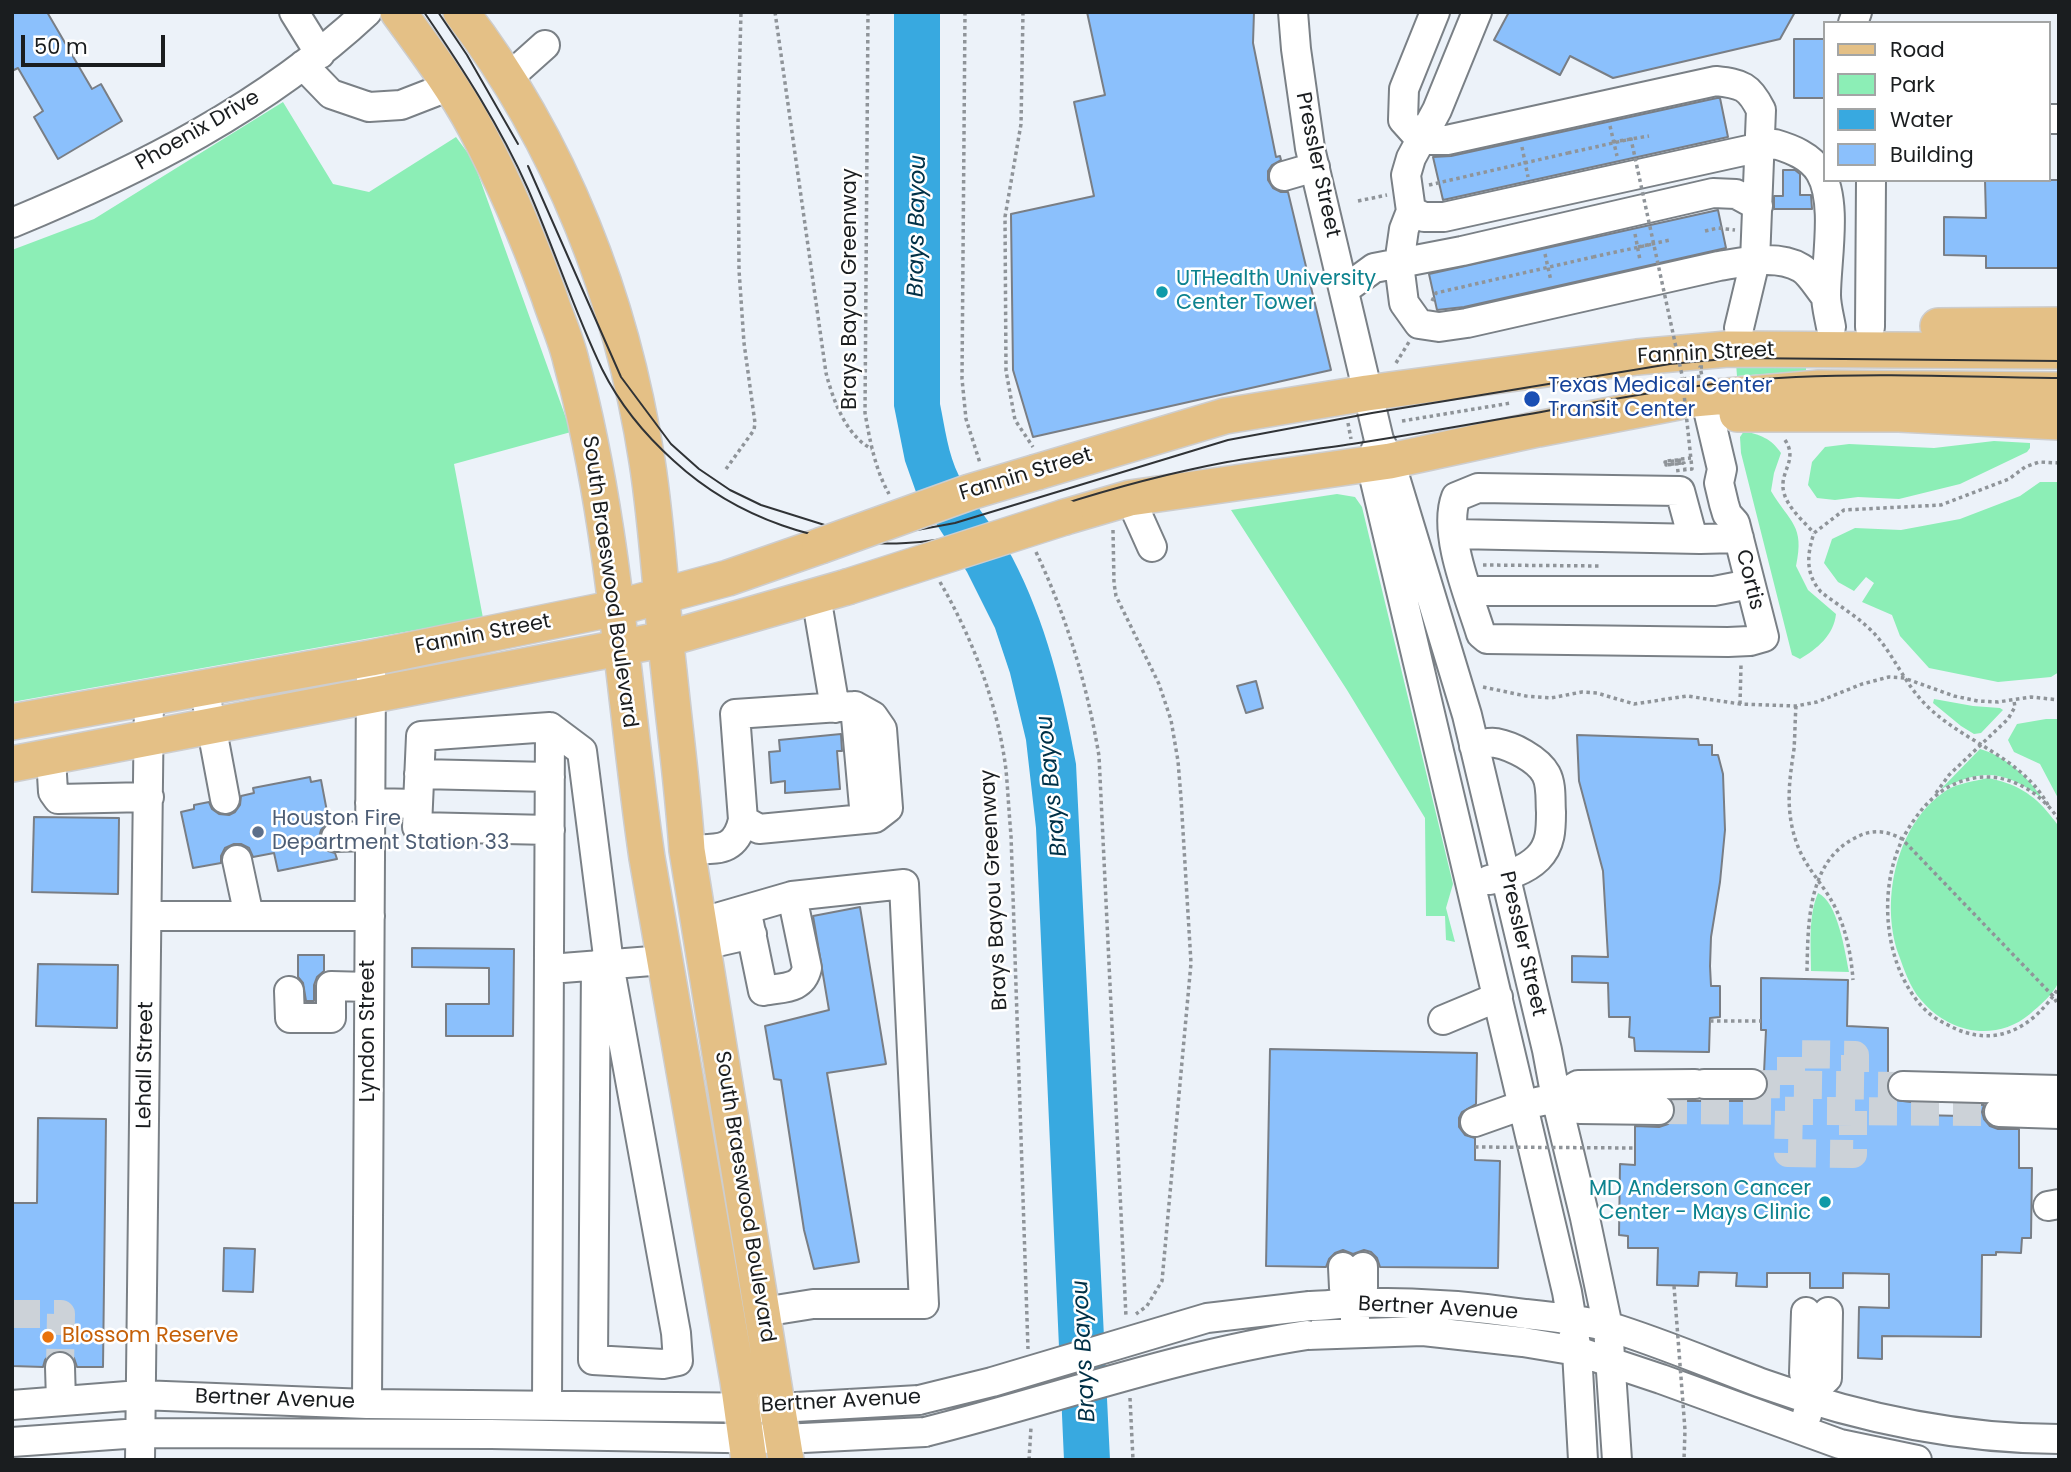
<!DOCTYPE html>
<style>
body{margin:0}
#map{position:relative;width:2071px;height:1472px;overflow:hidden;background:#ecf2f9;font-family:Poppins,sans-serif}
canvas{display:block}
.frame{position:absolute;inset:0;border:14px solid #1a1d1f;pointer-events:none}
.legend{position:absolute;left:1823px;top:21px;width:228px;height:161px;box-sizing:border-box;background:#fff;border:2px solid #a3a5a5;margin:0;padding:9px 12px;list-style:none;font-size:21px;color:#1a1d1f}
.legend li{display:flex;align-items:center;gap:14px;height:35px}
.legend b{width:35px;border:2px solid #a3a5a5}
.scale{position:absolute;left:21px;top:35px;width:144px;height:32px;box-sizing:border-box;border:4px solid #1a1d1f;border-top:0;padding-left:9px;font-size:21px;line-height:24px;white-space:nowrap;color:#1a1d1f;-webkit-text-stroke:5px #fff;paint-order:stroke}
</style>
<div id="map">
<canvas width="2071" height="1472"></canvas>
<div class="frame"></div>
<ul class="legend">
<li><b style="height:9px;background:#e4c086"></b>Road</li>
<li><b style="height:19px;background:#8ceeb6"></b>Park</li>
<li><b style="height:19px;background:#38a9e0"></b>Water</li>
<li><b style="height:19px;background:#8bc0fc"></b>Building</li>
</ul>
<div class="scale">50 m</div>
</div>
<script>
const ctx = document.querySelector('canvas').getContext('2d');
ctx.lineJoin = 'round';
function fill(path, color) {
  ctx.fillStyle = color;
  ctx.fill(path, 'evenodd');
}
function trace(path, color, width, dash) {
  ctx.strokeStyle = color;
  ctx.lineWidth = width;
  ctx.lineCap = dash ? 'butt' : 'round';
  ctx.setLineDash(dash || []);
  ctx.stroke(path);
}
function label(font, color, halo, rows, align = 'center') {
  ctx.font = font + ' Poppins,sans-serif';
  ctx.lineWidth = 5;
  ctx.setLineDash([]);
  ctx.textBaseline = 'middle';
  ctx.strokeStyle = halo;
  ctx.fillStyle = color;
  for (const [text, x, y, turn = 0] of rows) {
    ctx.save();
    ctx.translate(x, y);
    ctx.rotate((+turn || 0) * Math.PI / 180);
    ctx.textAlign = isNaN(turn) ? turn : align;
    if (halo) ctx.strokeText(text, 0, 0);
    ctx.fillText(text, 0, 0);
    ctx.restore();
  }
}
fill(new Path2D(`
 M283,102l50,82 36,8 87,-55 17,23 98,272 -117,32 29,154 -471,84v-452l82,-31z
 M1736,363h70v8l-69,5z
 M1744,431c16,4 27,7 37,22l-7,20 -3,18c19,32 34,34 25,75l12,24 28,24c-2,21 -19,35 -36,45l-8,-4 -51,-202 -1,-16z
 M1994,441l36,2v5l-3,4 -67,32 -61,15 -41,-2 -23,3 -18,-2 -9,-13 4,-23 13,-15 24,-3 85,4z
 M2040,482h19v190l-8,5 -53,5 -69,-14 -29,-32 -8,-21 -30,-13 12,-19 -8,-6 -12,14 -16,-9 -14,-19 8,-24 23,-11 46,2 59,-11 60,-23z
 M1337,494l18,3 7,10 91,377 -7,24 9,34 -9,-2 -1,-24h-19l-1,-98 -78,-128 -116,-180z
 M1934,699l39,7 27,2 3,2 -22,23 -7,1 -13,-8 -28,-23z
 M2046,719h13v81l-19,-36 -26,-12 -6,-12 9,-16z
 M1980,749c25,7 48,28 62,49 -38,-28 -59,-30 -101,-9z
 M1988,778c26,5 46,16 62,37 3,4 8,9 9,13 2,8 0,19 0,27 0,21 0,42 0,64 0,16 4,49 -1,64 -5,12 -19,23 -28,31 -35,29 -81,19 -109,-14 -11,-12 -17,-31 -23,-47 -18,-54 -1,-131 49,-163 12,-7 28,-9 41,-12z
 M1818,893c20,9 27,59 31,79l-38,-1c0,-25 -3,-55 7,-78z`), '#8ceeb6');
fill(new Path2D(`
 M894,12h46v392c5,24 8,50 19,72 14,29 38,53 53,81 34,65 51,135 64,207l34,696h-46l-28,-632 -10,-88 -16,-67 -15,-45 -28,-56 -51,-80 -11,-31 -11,-55z`), '#38a9e0');
const building = new Path2D(`
 M12,12h35l45,77 9,-5 21,37 -64,38 -24,-42 9,-6 -25,-43 -6,3z
 M1087,12h167l-1,31 23,114 4,-1 1,4 -9,5 -4,6v9l5,8 8,4h7l43,178 -298,67 -20,-67 -2,-156 83,-18 -20,-94 31,-7z
 M1509,12h286l-15,27 -167,39 -43,-22 -10,19 -66,-35z
 M1794,39h30v59h-30z
 M1717,98h3l8,39 -285,63 -10,-43 18,-1z
 M1783,170h12l5,4v21h11l1,14h-38v-13h9z
 M1985,180h74v88h-73v-12l-42,-1v-38l42,1z
 M1718,210l8,38 -262,59 -27,3 -8,-36z
 M1256,681l7,27 -17,5 -9,-27z
 M841,734l1,17h-5l3,38 -55,4v-12l-14,2 -2,-31 11,-1 -1,-11z
 M1577,735l121,4 1,6h13v10h6l5,19 2,56 -5,52 -9,55 -1,29 1,20h9v31l-10,1 -1,34 -74,-1 -1,-13 -5,-1 1,-20h-21l-1,-34 -36,-1v-26l36,1 -5,-86 -24,-90z
 M310,777l1,5 10,-2 8,42 -8,8 -2,7 3,8 6,6 7,2 2,6 -59,12 -4,-18 -21,4 -4,-9 -8,-4h-7l-9,4 -4,8v7l-28,5 -12,-56 13,-3v-4l15,-3 3,7 7,5 10,1 6,-3 5,-7 1,-9 13,-3 -1,-5z
 M34,817l85,1 -1,76 -86,-2z
 M860,907l26,157 -59,9 32,189 -45,7 -10,-39 -23,-150 -7,-1 -9,-53 64,-16 -16,-94z
 M412,948l102,1 -1,87h-67v-32h43v-36l-77,-1z
 M298,955h26v16l-7,6 -3,8v16h-8l-3,-18 -5,-6z
 M38,964l80,1 -1,63 -81,-2z
 M1761,978l87,2 -1,46 41,2v45h6l-5,5 -3,8 3,9 5,5 26,3v12l42,1v-12l22,1 -2,7 2,7 6,7 8,3h21v39h13l-1,70h-9l-1,15 -25,-1v3h-14l-1,82 -99,-1v23l-24,-1 1,-51 30,1v-34l-46,-1v15h-33v-15h-43v14l-31,-1 1,-13 -38,-1 -1,14 -41,-1 1,-37h-30v-12l-9,-1 1,-71 15,1v-39l24,1 9,-3 6,-6 2,-7 -3,-10h79l9,-3 6,-6 2,-9 -5,-10 2,-43h-5z
 M1270,1049l207,4 -1,51 -14,8 -3,6v9l6,8 10,3v22l25,1 -2,107 -118,-1 -3,-9 -6,-6 -7,-2 -11,4 -10,-4 -8,3 -6,6 -3,8 -60,-1z
 M38,1118l68,1 -3,248h-26l-3,-9 -7,-6 -7,-2 -9,3 -6,7 -2,7 -31,-1v-163h25z
 M224,1248l31,1 -2,43 -30,-1z`);
fill(building, '#8bc0fc');
trace(building, '#797e85', 2);
trace(new Path2D(`
 M1752,1084l151,2
 M1791,1085v-31l64,1v31
 M1659,1110l340,2
 M1789,1111l-1,42 65,1v-43
 M12,1314h49l-1,53`), '#ccd2d8', 28, [28, 14]);
const minor = new Path2D(`
 M294,12l26,42
 M1293,12l3,37 14,99 69,292 11,21 77,254 80,335 9,48 29,120 23,109 9,133
 M1435,12l-31,77 -1,31 18,20h26l269,-59c26,3 33,5 45,29l-6,151 -16,67
 M1477,12l-40,98 -26,48 -5,17 5,36 -7,18 -5,35 5,39 15,21 20,3 28,-4 252,-57c25,-4 58,-12 82,2 9,5 18,21 25,29
 M1853,23l4,-11
 M303,65l28,29 38,13 32,-2 49,-19
 M507,79l38,-34
 M2048,119h11
 M1284,176l31,-9
 M1411,211l13,6h20l331,-73c17,5 35,12 45,28 18,30 6,89 6,123 0,10 3,21 5,32
 M12,223c128,-53 253,-116 355,-211
 M1344,290l30,-22 88,-17 251,-58 23,1 22,12
 M1870,327l1,-147
 M1376,449l-5,15 196,828 10,59 6,109
 M1130,498l22,49
 M1454,534l246,5 39,-1
 M1693,539l-13,-48 -202,-3 -22,9c-14,36 14,101 25,137l6,5 241,3 22,-1 14,-4 -29,-114 -8,-9 -3,-10 -5,-21 3,-14 -13,-55
 M1468,591h246l36,-7
 M816,596l19,112
 M204,687l21,112
 M855,706l18,10 9,13 6,79 -13,10 -116,11 -16,-9 -8,-106z
 M855,706l10,112
 M1474,746c7,-2 15,-4 22,-3 16,3 42,16 50,31 6,11 4,27 5,38 0,17 0,33 -13,46 -13,13 -32,18 -49,22
 M51,757l2,35 5,7 91,-2
 M419,774l131,3
 M370,803l48,1
 M550,830l-133,-3 4,-91 129,-9 32,24 27,213 67,369 2,28 -15,3 -70,-4 3,-395
 M336,837l34,-1
 M687,850c29,-2 48,4 56,-30
 M237,860l12,56
 M148,916h222
 M748,918l15,73c20,-4 39,-1 44,-23l-15,-72
 M752,934l-35,8 -16,-8 15,-16 76,-22 112,-12 20,420h-111l-50,8
 M550,969l114,-9
 M289,991l1,27h41v-32l38,1
 M1443,1020l55,-23
 M1704,1084h48
 M1903,1086l156,4
 M1556,1098l24,11 79,1
 M1999,1112l60,2
 M1475,1122l48,-17 33,-7 22,-13 117,-1
 M2048,1206l11,-2
 M1343,1267l1,21 10,15 1,16
 M1354,1303l9,-15v-21
 M1310,1306c16,0 32,-3 48,-3 56,-1 112,3 168,11 28,3 57,6 84,13 52,16 103,38 154,57 95,34 194,55 295,55
 M1806,1312l-2,61 10,17
 M1307,1335l116,-4 100,11 54,9 84,28 179,65 77,16
 M60,1367l1,34
 M367,1404l4,-730
 M12,1405l128,-10 227,9 411,4 141,-8
 M547,1405l3,-678
 M1807,1415l7,-25 13,-12 1,-66
 M12,1442l128,-9 351,1 292,5 142,-7
 M140,1460l9,-764`);
const major = new Path2D(`
 M398,12c27,37 55,74 77,115 29,54 53,111 74,169 7,22 17,43 22,65 44,162 52,332 76,497l91,523 11,79
 M461,12c100,130 161,288 186,449 11,70 14,141 22,211 6,59 14,118 18,178l99,610
 M1938,326l121,-1
 M1693,399l126,-11 240,2
 M1737,414h162l160,8
 M1037,472l188,-56 142,-23 270,-36 91,-8 331,2
 M1065,517l65,-19 260,-37 148,-32 140,-27
 M12,722l359,-64 245,-50 112,-30 92,-32
 M12,764l654,-125 181,-52`);
trace(minor, '#7a8086', 32);
trace(major, '#cdcdce', 38);
trace(new Path2D(`
 M775,12l51,361c7,27 20,63 46,76
 M868,12l-3,401c5,28 10,56 24,81
 M965,12l-3,367 4,40 14,44
 M1023,12l-2,112 -16,93 1,154 9,49 18,27
 M1610,126l7,30
 M1613,142l36,-6
 M1522,147l6,30
 M1429,185l139,-32
 M1358,201l29,-6
 M1705,231l13,-3 17,2
 M1635,234l5,26
 M1638,247l32,-7
 M1545,254l6,27
 M1432,301l4,-8 157,-36
 M1396,363l13,-21
 M1402,421l109,-18
 M1348,423l3,16
 M1785,440c14,21 -7,32 -1,53 4,15 20,29 30,40
 M1681,459l10,-1
 M1681,460l-16,2 1,3 18,-2 1,5
 M726,469l28,-39 1,-7 -11,-80 -5,-73 -1,-147 3,-111
 M1113,530l1,53 2,13 43,88 12,36 7,41 3,37 10,165 -29,318 -15,25 -11,8
 M1036,552c31,66 51,132 63,204l27,561
 M1483,565l118,1
 M940,582c33,57 58,123 66,188 2,22 3,44 5,65l17,514
 M1483,687l43,9 25,2 31,-6 15,1 37,11 53,-8 53,8 56,2 21,-4 45,-18 27,-7 15,1 50,18 24,5 20,1 33,-5 28,3
 M1740,704l1,-39
 M1796,706c-1,14 -1,29 -2,43 -5,33 -9,62 3,95 7,20 22,36 33,54 15,25 21,54 23,82
 M1936,793l13,-18 59,-56 7,-12 -1,-6
 M2048,805c-27,-49 -84,-62 -122,-100 -20,-20 -30,-45 -47,-66 -15,-19 -39,-32 -58,-47 -16,-18 -14,-38 -7,-59l30,-23 97,-5 68,-26 16,-12 14,-5 20,1
 M2059,820c-18,-28 -51,-48 -85,-42 -28,5 -47,22 -62,45 -35,50 -32,133 7,180 8,10 18,17 29,22 46,25 85,4 111,-38
 M1807,971c1,-46 0,-109 48,-133 16,-9 31,-8 47,1l151,157 6,10
 M1710,1021h51
 M1130,1398l3,62
 M1029,1460l2,-33`), '#8f9499', 3.5, [3.5, 3.5]);
trace(minor, '#fff', 28);
trace(major, '#e4c086', 35);
trace(new Path2D(`
 M424,12c39,57 76,114 104,177 26,59 46,122 74,180 17,34 43,66 72,92 62,57 148,87 232,82 52,-2 102,-22 151,-37 56,-18 112,-33 170,-44 41,-7 84,-12 125,-18 52,-8 103,-17 154,-26 96,-16 192,-37 290,-41 87,-4 175,0 263,1
 M438,12l29,43 51,89
 M528,166l93,211 50,67 28,25 31,21 31,15 70,22 55,5 31,-2 38,-7 273,-83 144,-27 298,-49 66,-6 323,3`), '#303336', 2);
const minorBridge = new Path2D(`
 M919,1400l73,-18 215,-64 103,-12
 M925,1432c128,-32 252,-77 382,-97`);
const majorBridge = new Path2D(`
 M820,546l150,-54 67,-20
 M847,587l218,-70`);
trace(minorBridge, '#7a8086', 32, []);
trace(majorBridge, '#cdcdce', 38, []);
trace(new Path2D(`
 M1568,153l63,-14 51,236 10,94 -18,2
 M1593,257l60,-13
 M1683,379l19,-3 -2,-9h4
 M1678,460l-12,1v4l15,-2v-3
 M1475,1147l160,1
 M1674,1286l11,144 -1,30`), '#8f9499', 3.5, [3.5, 3.5]);
trace(minorBridge, '#fff', 28);
trace(majorBridge, '#e4c086', 35);
for (const [x, y, r, color] of [
 [1162,292,7,"#0f9aa8"],
 [1532,399,9,"#1a4fb4"],
 [258,832,7,"#5c6f8a"],
 [1825,1202,7,"#0f9aa8"],
 [48,1337,7,"#e8710a"]
]) {
  const dot = new Path2D();
  dot.arc(x, y, r, 0, 2 * Math.PI);
  ctx.fillStyle = color;
  ctx.fill(dot);
  trace(dot, '#fff', 2.5);
}
label('21px', '#1a1d1f', '#fff', [
 ["Phoenix Drive",198,131,-30],
 ["Pressler Street",1317,165,78],
 ["Brays Bayou Greenway",851,289,-90],
 ["Fannin Street",1706,354,-3],
 ["Fannin Street",1026,475,-17],
 ["Cortis",1749,580,76],
 ["South Braeswood Boulevard",609,582,82],
 ["Fannin Street",483,635,-11],
 ["Brays Bayou Greenway",995,890,-93],
 ["Pressler Street",1522,944,77],
 ["Lyndon Street",369,1031,-90],
 ["Lehall Street",146,1065,-89],
 ["South Braeswood Boulevard",744,1197,81],
 ["Bertner Avenue",1438,1309,3],
 ["Bertner Avenue",275,1400,2],
 ["Bertner Avenue",841,1402,-3]
]);
label('21px', '#0d838f', '#fff', [
 ["UTHealth University",1176,280],
 ["Center Tower",1176,304],
 ["MD Anderson Cancer",1811,1190,"right"],
 ["Center - Mays Clinic",1811,1214,"right"]
], 'left');
label('21px', '#164399', '#fff', [
 ["Texas Medical Center",1548,387],
 ["Transit Center",1548,411]
], 'left');
label('21px', '#4e5e75', '#fff', [
 ["Houston Fire",272,820],
 ["Department Station 33",272,844]
], 'left');
label('21px', '#c56008', '#fff', [
 ["Blossom Reserve",62,1337]
], 'left');
label('italic 23px', '#003046', '#fff', [
 ["Brays Bayou",918,226,-89],
 ["Brays Bayou",1053,786,-96],
 ["Brays Bayou",1085,1351,-93]
]);
</script>
